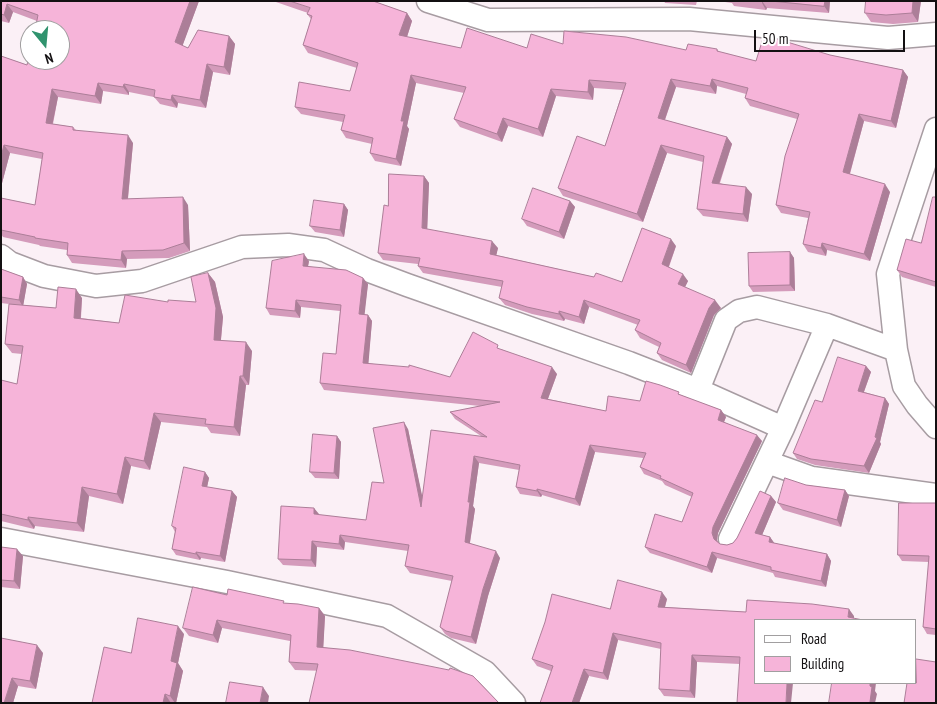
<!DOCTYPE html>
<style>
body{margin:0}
#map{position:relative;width:937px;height:704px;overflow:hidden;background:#fbf0f6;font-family:"PT Sans Narrow",sans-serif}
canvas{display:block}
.frame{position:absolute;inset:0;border:2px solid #131012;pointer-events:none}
.legend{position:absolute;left:754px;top:619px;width:162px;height:65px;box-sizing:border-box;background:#fff;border:1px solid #a19fa0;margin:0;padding:6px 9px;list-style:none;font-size:15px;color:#131012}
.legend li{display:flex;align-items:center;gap:10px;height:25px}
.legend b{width:25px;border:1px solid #a19fa0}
.north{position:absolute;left:20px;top:20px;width:50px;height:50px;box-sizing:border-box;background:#fff;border:1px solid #a19fa0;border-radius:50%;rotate:163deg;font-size:14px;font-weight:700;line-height:20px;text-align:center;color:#131012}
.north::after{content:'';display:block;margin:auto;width:18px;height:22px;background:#30936e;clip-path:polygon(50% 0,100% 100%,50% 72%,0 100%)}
.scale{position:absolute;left:754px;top:30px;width:151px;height:22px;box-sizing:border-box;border:2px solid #131012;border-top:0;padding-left:6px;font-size:15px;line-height:18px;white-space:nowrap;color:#131012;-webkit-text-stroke:4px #fff;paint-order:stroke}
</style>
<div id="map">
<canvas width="937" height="704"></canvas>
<div class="frame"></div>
<ul class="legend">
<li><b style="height:6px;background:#fff"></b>Road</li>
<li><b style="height:14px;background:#f6b4d9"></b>Building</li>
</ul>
<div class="north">N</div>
<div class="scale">50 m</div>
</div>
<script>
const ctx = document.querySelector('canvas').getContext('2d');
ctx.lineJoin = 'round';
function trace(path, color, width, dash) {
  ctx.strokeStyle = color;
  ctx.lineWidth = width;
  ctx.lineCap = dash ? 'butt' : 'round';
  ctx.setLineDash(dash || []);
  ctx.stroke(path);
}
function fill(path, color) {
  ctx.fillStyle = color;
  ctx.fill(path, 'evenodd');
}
const street = new Path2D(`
 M428,1l60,19 201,-1 199,19 48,-4
 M936,129l-48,145 8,76 8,36 13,19 19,22
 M1,256l9,7 34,13 52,10 46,-5 100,-34 46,-2 36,5 43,20 40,15 222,78 69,27 85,38
 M698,390l28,-70 13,-9 18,-4 70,18 69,25
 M767,462l45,16 124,17
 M1,539l226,43 160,34 98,56 29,31
 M730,539l53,-111 44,-103`);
trace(street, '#a79ca2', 25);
trace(street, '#fff', 22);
fill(new Path2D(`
 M1,1h198l-17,45 6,2 41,-12 6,8 -5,31 -17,-3 -7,36 -28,-5 -1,5 -17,-4 -6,-7 -25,-5v3l-26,-4 -2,13 -43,-7 -5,27 20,3 3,3 57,13 -5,56 60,6 2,46 -21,7 -42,1 -1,9 -54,-5 -5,-8v-5l-27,-4 -1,-1 -36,-8 -2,-3v-36l34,7 7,-46 -32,-6 -9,34v-131l26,9 10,-44 -24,-9 -4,11 -8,-2z
 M273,1h100l34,12 5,8 -5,16 54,11h66l36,-4 123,6 31,-1 2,3 37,9 74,-6 73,15 5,7 -12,51 -32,-7 -14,53 40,18 -20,69 -43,-11 -1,6 -18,-4 -5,-8 5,-26 -27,-5 -5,-8 21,-86 -47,-13 -5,-8 1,-4 -29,-8 -1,8 -40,-7 -11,33 62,17 5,7 -12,39 32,11 -4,28 -45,-6 -6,-7 6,-47 -36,-9 -24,69 -80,-26 -5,-8 47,-42 18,-56 -29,-2 -1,12 -37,-4 -13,41 -35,-11 -6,16 -42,-15 -6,-8 10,-26 -48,-10 -9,43 2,3 -8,37 -26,-5 -5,-8 2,-9 -26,-6 -5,-8 2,-8 -42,-8 -6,-7 55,-16 7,-23 -49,-15 -5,-8 8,-26 -4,-5 1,-1z
 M664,1h33l-1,4 -31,-2z
 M718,1h112l-1,12 -62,-5 -1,2 -32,-4 -2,-3z
 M921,1l-3,21 -25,2 -22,-2 -6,-9z
 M424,176l5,7 -2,46 71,19 -2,7 98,22 28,5 54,-36 -7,21 19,14 -3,6 36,21 -7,7 -23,58 -29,-13 -5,-7 2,-6 -19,-9 -5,-8 3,-5 -49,-18 -5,17 -19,-5 -1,2 -32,-7 -27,-9 -6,-7 3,-11 -79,-14 -5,-7v-2l-35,-4 -5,-7 10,-47z
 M936,197v90l-34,-10 -5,-7 24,-27z
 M570,201l5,6 -11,32 -37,-13 -5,-7z
 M344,204l4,6 -4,27 -29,-5 -5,-6z
 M790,252l4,6 1,33 -42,1 -4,-6z
 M309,261l-1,5 55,12 5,6 -4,30 4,1 4,6 -4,42 82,14 51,-28 56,25 -9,25 58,12 34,-10 42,-5 39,14 5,7 -2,5 38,19 -44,92 -1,7 1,2 2,2 7,1 6,-2 38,-47 5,6 -14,33 8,2 4,6 53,11 4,7 -5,26 -51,-10 -2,-4 -56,-15 -5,15 -62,-20 -5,-6 37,-25 10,-25 -27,-12 -3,-4 -18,-7 -4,-7 3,-9 -48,-6 -15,54 -38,-11 -1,2 -21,-3 -4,-7 3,-17 -40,-7 -6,43 2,3 -5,34 30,15 -12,38 -12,48 -25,-6 -6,-4 -5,-7 12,-46 -42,-8 -5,-7 3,-15 -63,-9 -1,8 -27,-3 -1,20 -33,-2 -5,-6 41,-44 47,5 18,-37 24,-54 14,68 59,-61 -26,-17 -5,-7 30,-6 -156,-16 -4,-7 16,-29 4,-43 -39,-4 -1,11 -30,-3 -4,-7z
 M1,269l22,8 4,7 -4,21 33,3 26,-10 -1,20 38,5 49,-21h28l12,-29 7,9 8,35 -2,23 31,11 -3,34h-3l-6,51 -29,-3 -4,-6 -46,-5 -11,48 -19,-4 -8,38 -34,-8 -5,36 -49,-6 -1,3 -33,-8v-141l16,4 5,-30 -10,-1 -7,-9 4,-40 -8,-1z
 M866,366l5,6 -7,20 21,6 4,6 -9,38 1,2 -12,29 -54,-8 -18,-6 -4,-6 29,-51z
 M337,436l4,6 -2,37 -24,-1 -5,-6z
 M205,472l4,6 -2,9 25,4 5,6 -12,65 -24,-4 -1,2 -24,-5 -4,-6 3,-17 -3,-6z
 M806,485l39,5 4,6 -8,31 -58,-17 -5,-7z
 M936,503v132l-9,-1 -4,-7 6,-65 -27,-1 -4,-6z
 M1,547l22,9 -3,33 -19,-2z
 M667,599l-2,8 81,5 108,4v2l-114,46 -43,-2 -2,36 -31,-2 -5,-7 2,-40 -43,-9 -10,40 -19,-4 -10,27h-39l11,-32 -14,-5 -5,-7 78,-50z
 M285,603l34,5 6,8 -2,31 150,29 -178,-6 -6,-8 1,-21 -68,-13 -4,15 -29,-7 -6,-8z
 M184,634l-6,29 5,8 -7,32h-84l39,-50z
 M1,638l42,15 -7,36 -18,-3 -5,17z`), '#d49bbb');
fill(new Path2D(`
 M190,1h9l-18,49 -6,-8z
 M762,1l5,7 -1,2 -4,-7z
 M825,1h5l-1,12 -5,-7z
 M913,1h8l-3,21 -6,-9z
 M7,4l6,8 -4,11 -5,-8z
 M407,13l5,8 -7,22 -6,-8z
 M229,36l6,8 -5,31 -6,-8z
 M207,64l6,8 -7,36 -6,-8z
 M903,70l5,7 -12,51 -5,-7z
 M411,75l5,8 -9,43 2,3 -8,37 -5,-7 5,-38z
 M671,79l5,8 -13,38 -5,-7z
 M712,79l5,7 -1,8 -6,-8z
 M589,80l5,8 -1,12 -5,-8z
 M98,83l5,8 -2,13 -6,-8z
 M124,84l5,8v3l-6,-8z
 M52,89l6,8 -7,34 -5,-8z
 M551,89l5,7 -13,41 -5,-8z
 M172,95l6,8 -1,5 -6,-8z
 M859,114l5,7 -16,59 -5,-8z
 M503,118l5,8 -6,16 -5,-8z
 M128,135l5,8 -6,64 -5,-8z
 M727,137l5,7 -15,46 -5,-7z
 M4,145l6,8 -9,34v-30z
 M661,145l6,8 -24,69 -6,-8z
 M424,176l5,7 -2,53 -5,-8z
 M885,184l5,8 -20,69 -6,-7z
 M746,187l6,7 -4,28 -5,-8z
 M183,197l5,8 2,46 -6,-8z
 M570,201l5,6 -11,32 -5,-7z
 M344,204l4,6 -4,27 -4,-7z
 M671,239l5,7 -9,25 -5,-7z
 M492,241l6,7 -3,13 -5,-7z
 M822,243l5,7 -1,6 -5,-8z
 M122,251l5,8 -1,9 -5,-8z
 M790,252l4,6 1,33 -5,-6z
 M304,254l5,7 -2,11 -4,-6z
 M208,273l7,9 8,35 -3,32 -6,-9z
 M683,274l5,7 -5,10 -5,-7z
 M23,277l4,7 -4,23 -4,-7z
 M363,278l5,6 -4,36 -5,-6z
 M76,289l6,9 -2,29 -6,-9z
 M296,300l5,7 -1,11 -5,-7z
 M584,300l5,7 -5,17 -5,-7z
 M715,300l6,8 -7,7 -23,58 -5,-8 23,-57z
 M559,311l6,8 -1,2 -5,-7z
 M368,315l4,6 -4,48 -5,-6z
 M246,342l6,9 -3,34 -6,-9z
 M866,366l5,6 -9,25 -4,-6z
 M552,367l5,7 -11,30 -5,-6z
 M240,376l6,9 -6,51 -6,-9z
 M885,398l4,6 -9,38 1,2 -12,29 -5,-7 11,-29z
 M721,410l5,7 -4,10 -4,-7z
 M154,413l7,9 -11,48 -6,-9z
 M404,422l4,7 18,85 -5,-7z
 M757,435l5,6 -44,92 -1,7 2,6 -5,-7 -2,-6 1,-6z
 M337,436l4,6 -2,37 -5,-6z
 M590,445l5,7 -15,54 -5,-7z
 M474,456l5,7 -6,43 2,3 -6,39 -4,-6 3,-40z
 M125,457l6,9 -8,38 -6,-10z
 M205,472l4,6 -3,14 -4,-6z
 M82,487l7,9 -5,36 -7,-9z
 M537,489l5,6 -1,2 -4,-6z
 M845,490l4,6 -8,31 -4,-7z
 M232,491l5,6 -12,65 -5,-6z
 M771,496l5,6 -16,38 -5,-7z
 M314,508l5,6h-5z
 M28,517l7,9 -1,3 -6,-9z
 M340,535l5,7 -1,8 -5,-6z
 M770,537l5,7 -6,-2z
 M312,541l5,6 -1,20 -5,-7z
 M17,549l6,7 -3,33 -6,-8z
 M496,551l4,7 -12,38 -12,48 -5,-7 12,-48z
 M196,552l5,6 -1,2 -4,-6z
 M712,552l5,6 -5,15 -5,-6z
 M827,554l4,7 -5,26 -5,-6z
 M662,592l5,7 -4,15 -5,-7z
 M319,608l6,8 -2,38 -6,-7z
 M849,609l5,7v4l-6,-3z
 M217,620l5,8 -4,15 -5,-8z
 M178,626l6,8 -6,29 5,8 -7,32h-1l-5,-7 1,-35z
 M613,633l5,7 -10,40 -5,-7z
 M37,645l6,8 -7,36 -6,-8z
 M692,655l5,7 -2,36 -5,-7z
 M584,669l5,7 -10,27h-7z
 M12,678l6,8 -5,17h-9z
 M787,683h6l-2,20h-5z
 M870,683h6l-1,8 2,3 -2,9 -5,-1z
 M263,687l6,9 -1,7h-8z
 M165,694l6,9h-8z`), '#ac7e98');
const building = new Path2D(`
 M1,1h189l-15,41 13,6 10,-18 31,6 -5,31 -17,-3 -7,36 -28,-5 -1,5 -17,-3 1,-7 -31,-6 -1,3 -25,-4 -3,13 -43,-7 -6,34 27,4v3l55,5 -6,64 61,-2 1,46 -21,7 -41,1 -1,9 -54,-5 1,-12 -33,-5v-1l-34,-7v-32l34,7 8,-52 -39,-8 -3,12v-101l26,9 3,-15v10h30v-30h-25l3,-15 -31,-11 -3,11 -3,-1z
 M290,1h83l34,12 -8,22 62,13 6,-20 60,20 4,-14 32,10 1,-13 62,6 60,13 2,-6 29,5v2l39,10 8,-26 66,20 73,15 -12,51 -32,-7 -16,58 42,12 -21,70 -42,-11 -1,5 -18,-4 7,-32 -34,-7 9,-49 14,-42 -54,-16 3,-10 -36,-9 -2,7 -39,-7 -13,39 69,19 -15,46 34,4 -3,27 -46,-5 7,-53 -43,-11 -24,69 -79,-26 19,-52 28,10 21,-63 -37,-3 -1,12 -37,-3 -13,40 -35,-11 -6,16 -43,-15 12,-32 -55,-12 -10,46h3l-8,38 -26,-6 3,-15 -32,-8 4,-15 -50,-8 4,-25 51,9 8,-28 -55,-18 9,-29 -5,-2 3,-6z
 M771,1h54l-1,5z
 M866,1h47l-1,12 -26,2 -21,-2z
 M389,174l35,2 -2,52 70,13 -2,13 104,23 2,-4 26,9 20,-54 29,11 -9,25 21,10 -5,10 37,16 -6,8 -23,57 -29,-12 4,-10 -26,-13 5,-10 -56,-20 -5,17 -20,-6v3l-32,-7 -28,-9 4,-17 -85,-15 2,-8 -42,-5 6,-48 4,1z
 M533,188l37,13 -11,31 -37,-13z
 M933,197h3v85l-39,-12 9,-31 15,4z
 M314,200l30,4 -4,26 -30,-4z
 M790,252v33l-41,1 -1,-33z
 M304,254l-1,12 43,4 17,8 -4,36 9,1 -5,48 46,4v-2l41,12 23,-45 25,13 -1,3 55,19 -11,31 65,13 2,-15 32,5 6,-20 14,4 19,7 -1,2 43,16 -3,10 39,15 -44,92 -1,6 2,6 6,5 7,1 6,-2 4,-5 23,-47 11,5 -16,37 15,4 -1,5 58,12 -6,27 -50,-11v-3l-59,-15 -5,15 -62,-20 10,-33 27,8 11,-29 -33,-15 1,-2 -21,-9 6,-14 -56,-8 -15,54 -38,-10v2l-21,-4 4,-22 -46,-9 -6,46h2l-5,40 31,9 -13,38 -12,48 -25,-6 -6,-4 13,-51 -48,-10 4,-21 -69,-10 -1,9 -27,-3 -1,19 -33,-1 3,-53 33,2v6l52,6 6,-38 12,1 -11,-55 31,-6 17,85 10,-77 56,7 -37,-25 50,-10 -180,-19 3,-30 13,1 5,-49 -45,-5 -1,11 -29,-3 6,-47z
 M1,269l22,8 -4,23 -18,-3z
 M208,273l8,35 -2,32 32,2 -3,34h-3l-6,51 -29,-3 1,-5 -52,-6 -10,48 -19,-4 -8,37 -35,-7 -5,36 -49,-6v3l-27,-6v-134l16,4 6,-38 -18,-2 4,-40 47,4 2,-21 18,2 -2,29 45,5 6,-28 43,7v-2l28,2 -5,-25z
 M838,357l28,9 -8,25 27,7 -10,39 2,1 -13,28 -53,-7 -18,-6 22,-53 7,2z
 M313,434l24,2 -3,37 -24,-1z
 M184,467l21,5 -3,14 30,5 -12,65 -24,-4v2l-24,-5 4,-21 -4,-2z
 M785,478l21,7 39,5 -8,30 -59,-17z
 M899,503h37v126l-13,-2 6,-71 -31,-1z
 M1,547l16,2 -3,32 -13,-1z
 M618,580l44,12 -4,15 88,5 1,-12 65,4 37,5 -1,8 15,3h-107v63h31l-1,20h-49l3,-46 -48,-2 -2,36 -31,-2 2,-46 -48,-10 -10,40 -19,-4 -12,34h-32l13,-37 -21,-7 13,-37 7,-28 58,15z
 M193,587l34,8 1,-6 56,12 -1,2 15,1 21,4 -2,39 33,3 99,20 1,-2 23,8 26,27h-190l9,-39 -29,-2 2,-27 -74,-15 -4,15 -30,-7z
 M138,618l40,8 -7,35 6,2 -7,33 -5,-2 -2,9h-71l12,-56 27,6z
 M1,638l36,7 -7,36 -18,-3 -8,25h-3z
 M916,659l20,3v41h-32l3,-20h9z
 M230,682l33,5 -3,16h-34z
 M832,683h38v3l2,1 -2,15 8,1h-49z`);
fill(building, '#f6b4d9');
trace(building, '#ac7e98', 1);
</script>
